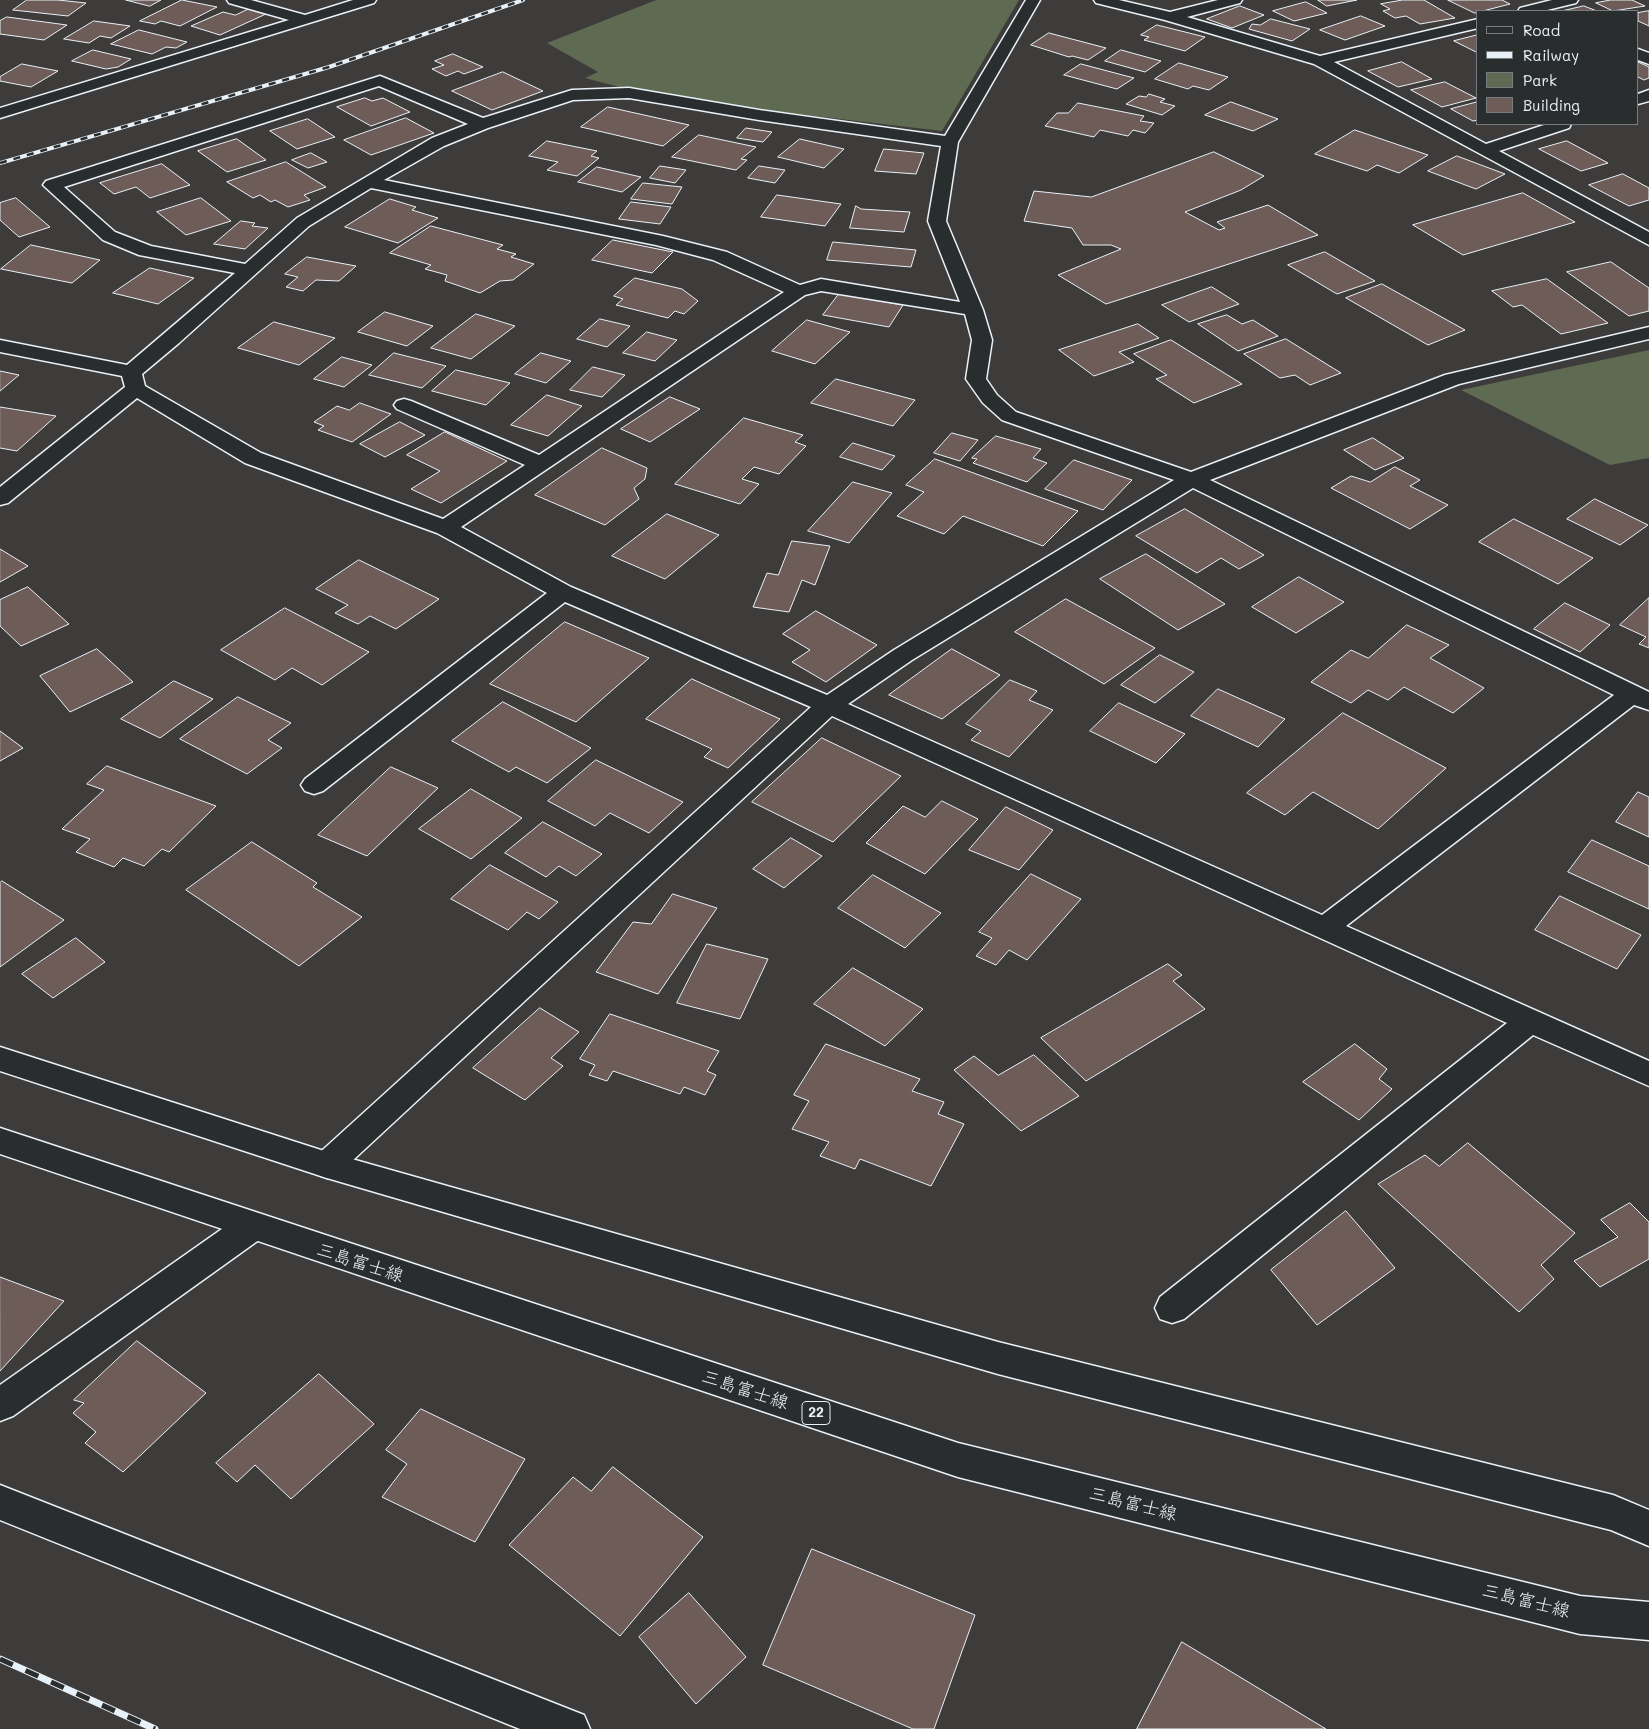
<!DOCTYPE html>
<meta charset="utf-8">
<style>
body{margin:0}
#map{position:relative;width:1649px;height:1729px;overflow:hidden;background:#3e3b3b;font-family:Mali,sans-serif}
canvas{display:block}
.legend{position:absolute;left:1476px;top:10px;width:162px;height:115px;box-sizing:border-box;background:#2a2d2e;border:1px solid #767b7f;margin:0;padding:6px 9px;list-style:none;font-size:15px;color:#e8f1f8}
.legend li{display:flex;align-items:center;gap:10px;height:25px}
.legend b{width:25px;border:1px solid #767b7f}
</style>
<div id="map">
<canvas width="1649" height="1729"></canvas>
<ul class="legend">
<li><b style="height:6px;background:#2a2d2e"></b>Road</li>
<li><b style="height:6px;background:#e8f1f8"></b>Railway</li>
<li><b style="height:14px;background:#5e6a52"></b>Park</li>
<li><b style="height:14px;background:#6e5c58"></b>Building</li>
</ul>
</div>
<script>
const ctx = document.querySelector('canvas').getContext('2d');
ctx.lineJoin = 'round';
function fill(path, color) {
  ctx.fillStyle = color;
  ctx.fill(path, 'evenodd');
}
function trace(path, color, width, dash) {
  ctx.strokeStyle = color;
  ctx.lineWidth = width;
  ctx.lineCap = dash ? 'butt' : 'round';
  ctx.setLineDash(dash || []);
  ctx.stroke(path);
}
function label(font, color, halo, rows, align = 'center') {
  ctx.font = font + ' Mali,"Klee One",sans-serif';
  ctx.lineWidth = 5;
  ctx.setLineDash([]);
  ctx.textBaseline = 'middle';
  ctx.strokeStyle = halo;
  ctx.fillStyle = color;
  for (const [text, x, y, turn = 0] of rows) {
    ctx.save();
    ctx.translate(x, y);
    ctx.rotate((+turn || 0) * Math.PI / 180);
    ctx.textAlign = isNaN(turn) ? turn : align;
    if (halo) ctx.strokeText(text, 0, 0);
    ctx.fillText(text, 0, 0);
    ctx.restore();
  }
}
fill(new Path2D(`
 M656,0h363l-77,131 -281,-33 -76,-20 13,-6 -51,-29z
 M1649,350v108l-39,7 -149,-75z`), '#5e6a52');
const building = new Path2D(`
 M27,0h31l28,3 -18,13 -55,-6z
 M126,0h35l-11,6z
 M182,0l35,7 -37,19 -19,-5 -6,3 -15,-3z
 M1318,0h39l-30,6z
 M1403,0h21l31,18 -35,6 -14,-8 -11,2 -12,-7 7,-2 -9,-5z
 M1448,0h54l8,4 -35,9z
 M1611,0h21l13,6 -32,5 -17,-8z
 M1306,2l21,11 -33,8 -21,-10z
 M1240,6l24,9 -32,13 -25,-9z
 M1584,6l13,5h-35z
 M249,9l17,5 -46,21 -29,-9 32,-14 12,3z
 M1649,11v15l-11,-5v-8z
 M1361,16l24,10 -40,14 -25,-10z
 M7,17l60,8 -23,15 -44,-6v-13z
 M1271,19l39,10 -18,12 -43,-12 3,-5 8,1z
 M94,21l36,5 -19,12 -11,-2 -11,7 -25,-4z
 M1157,25l48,12 -20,14 -41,-11 5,-3 -8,-2z
 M139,30l48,12 -11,6 -10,-1 -14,7 -41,-10z
 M1049,33l57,15 -18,12 -16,-4 -3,1 -38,-12z
 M1478,35v18l-24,-12z
 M93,50l38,9 -13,8 -12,2 -34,-8z
 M1121,50l40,11 -16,11 -40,-11z
 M453,54l30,13 -19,7 -6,-3 -12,5 -14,-7 12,-4 -9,-4z
 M1402,62l30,17 -34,8 -30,-16z
 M1638,62l11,5v11l-5,2 -6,-3z
 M1179,63l49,14 -19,13 -16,-4 -5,3 -33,-10z
 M22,64l36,7 -27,16 -31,-6v-4z
 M1081,64l53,14 -17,11 -53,-14z
 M503,72l40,19 -51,19 -40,-19z
 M1445,82l31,16 -34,9 -31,-17z
 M1149,94l16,5 -5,3 15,4 -13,9 -36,-11 13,-8 7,1z
 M365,98l7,3 11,-3 27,14 -39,14 -34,-19z
 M1231,102l47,17 -25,12 -48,-16z
 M1478,102v18l-5,1 -22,-12z
 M1078,103l66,13 -4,5 14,2 -9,10 -12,-3 -5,6 -28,-6 -6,7 -49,-11 12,-13h11z
 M608,107l81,18 -26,21 -82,-19z
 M406,118l28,15 -63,22 -27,-15z
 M308,119l27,18 -38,12 -27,-18z
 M746,128l26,4 -9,10 -26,-4z
 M1355,130l73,25 -29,18 -22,-8 -10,6 -52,-17z
 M699,135l57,12 -15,12 6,1 -11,10 -64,-13z
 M237,139l29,21 -39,12 -29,-21z
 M800,139l44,10 -20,19 -46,-11z
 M547,141l50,10 -6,5 8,2 -22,18 -30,-6 11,-8 -29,-6z
 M1567,141l41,22 -27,8 -42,-22z
 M884,149l40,4 -8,21 -41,-3z
 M1214,152l50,24 -23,14 -56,22 34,18 6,-2 -8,-6 51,-17 50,30 -212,69 -48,-29 63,-26 -10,-4h-28l-11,-17 -48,-7 10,-30 57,6z
 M311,153l16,9 -19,6 -16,-8z
 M1457,156l48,18 -29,15 -48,-18z
 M286,162l40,25 -22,8 6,5 -22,7 -13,-7 -4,2 -11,-7 -7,3 -26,-16z
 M162,164l28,21 -40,13 -14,-11 -22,7 -14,-11z
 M660,166l26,4 -11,13 -25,-5z
 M759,166l26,4 -10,13 -27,-5z
 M597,167l44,10 -19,15 -44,-10z
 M1623,174l26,14v12l-20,6 -40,-21z
 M643,183l39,4 -10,17 -41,-5z
 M1523,193l52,29 -112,33 -50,-30z
 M777,195l64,9 -16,22 -64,-9z
 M16,198l34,29 -31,10 -19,-17v-17z
 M201,198l30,23 -45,14 -29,-23z
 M390,199l26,8 -4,3 26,8 -40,25 -53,-16z
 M631,202l40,5 -11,17 -41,-5z
 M856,206l5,3 49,3 -6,20 -54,-4z
 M241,221l14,2 -3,3 16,2 -23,21 -31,-5z
 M431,226l72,19 -6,4 19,5 -5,3 23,7 -21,16 -13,1 -20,12 -35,-12 2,-6 -22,-6 6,-4 -41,-12z
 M613,240l60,12 -21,21 -60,-13z
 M833,242l83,8 -5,17 -84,-7z
 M31,245l69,15 -28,23 -71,-14z
 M1325,252l50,29 -38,13 -49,-29z
 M307,257l49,9 -17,15 -23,-1 -13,11 -17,-4 12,-10 -13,-3z
 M1611,262l38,26v23l-20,5 -62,-44z
 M150,268l44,10 -36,26 -45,-11z
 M635,278l47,11 16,12 -14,13 -9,-3 -7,7 -52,-13 7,-6 -9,-3z
 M1547,279l61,44 -47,11 -39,-29 -9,2 -21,-16z
 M1382,284l83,46 -37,15 -82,-47z
 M1212,287l27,17 -50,18 -27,-17z
 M839,294l64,11 -14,22 -66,-12z
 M385,312l48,14 -26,20 -49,-14z
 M476,314l39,12 -44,33 -40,-11z
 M1227,315l15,9 11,-4 25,16 -40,15 -40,-27z
 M600,319l30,7 -23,21 -30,-8z
 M807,320l43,12 -35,32 -43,-13z
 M274,322l61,16 -36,27 -61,-17z
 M1138,324l21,14 -40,14 15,10 -40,14 -35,-26z
 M647,332l30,8 -22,21 -32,-8z
 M1286,339l55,34 -31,12 -15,-10 -15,3 -36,-24z
 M1171,340l71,44 -48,19 -38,-24 11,-4 -33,-21z
 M394,353l52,13 -24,22 -53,-13z
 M541,353l30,8 -25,22 -31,-9z
 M342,357l30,8 -28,22 -30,-8z
 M593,367l32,8 -23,22 -32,-7z
 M456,370l54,13 -24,22 -54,-14z
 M0,371l19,4 -19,16z
 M836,379l79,21 -22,26 -82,-23z
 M547,395l35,11 -34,30 -37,-11z
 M670,397l30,12 -50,33 -29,-13z
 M360,403l31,11 -39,28 -34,-12 6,-4 -10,-4 23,-16 12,4z
 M0,407l56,9 -39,35 -17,-3z
 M744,418l59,17 -8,7 11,4 -27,28 -25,-7 -12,12 17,5 -19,20 -65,-20z
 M400,422l25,13 -40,22 -25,-13z
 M445,432l62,29 -66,42 -30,-14 29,-18 -33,-16z
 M952,433l26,7 -18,21 -26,-8z
 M996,436l45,13 -8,9 14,5 -20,19 -54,-19 4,-4 -5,-1z
 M1373,438l31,20 -29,12 -31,-20z
 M853,443l42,13 -13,14 -42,-13z
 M602,448l45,20 -2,11 -11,9 5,11 -34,26 -70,-30z
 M935,459l143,52 -35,35 -80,-30 -19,18 -47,-18 27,-24 -18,-7z
 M1074,460l58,20 -29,30 -58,-21z
 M1395,467l25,13 -10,6 38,19 -38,24 -79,-41 20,-12 19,6z
 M853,482l39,11 -43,50 -41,-12z
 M1595,499l53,26 -28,20 -53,-26z
 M1185,509l79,46 -25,14 -18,-11 -24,15 -61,-37z
 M667,514l52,21 -54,44 -53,-23z
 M1514,519l79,39 -35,26 -79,-42z
 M792,541l38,5 -15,39 -13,-5 -13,32 -36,-5 14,-34 11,2z
 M0,549l28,17 -28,16z
 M1146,554l79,50 -47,26 -78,-51z
 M359,560l80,39 -43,30 -26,-13 -12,8 -23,-11 13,-8 -32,-16z
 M1299,577l45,25 -48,31 -44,-26z
 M28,587l41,37 -48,22 -21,-20v-26z
 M1649,598v50l-10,-4 7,-7 -26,-12z
 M1066,599l89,49 -51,36 -89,-52z
 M1565,603l45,22 -30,27 -46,-23z
 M285,608l84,44 -47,33 -30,-17 -17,12 -54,-30z
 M816,611l61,34 -51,37 -34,-20 18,-12 -27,-16z
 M565,622l84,36 -73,64 -86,-38z
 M1407,625l42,20 -19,13 54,30 -31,25 -49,-26 -16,13 -20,-10 -17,13 -40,-21 40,-32 17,8z
 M97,649l36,33 -63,30 -30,-36z
 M952,649l48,26 -58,44 -53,-24z
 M1160,655l34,17 -39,31 -34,-18z
 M692,679l88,40 -52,49 -24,-11 8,-8 -66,-30z
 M1010,680l27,11 -8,9 24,10 -44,47 -38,-17 10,-9 -15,-7z
 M174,681l39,18 -53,39 -39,-19z
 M1218,689l67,30 -27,28 -67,-31z
 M238,697l53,26 -23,17 14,8 -35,26 -67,-35z
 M503,702l88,46 -44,35 -31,-16 -7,5 -57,-31z
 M1119,703l66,31 -29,29 -66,-32z
 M1343,713l103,55 -68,61 -65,-37 -28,23 -38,-22z
 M0,731l23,17 -23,13z
 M822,738l79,38 -68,66 -81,-40z
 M596,760l87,42 -34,31 -39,-20 -15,13 -47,-25z
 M107,766l109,40 -47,46 -7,-3 -18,17 -21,-8 -9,9 -38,-15 14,-13 -28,-10 42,-39 -17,-6z
 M391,767l47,21 -71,68 -49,-21z
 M471,789l51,29 -51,41 -52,-30z
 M1638,792l11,5v40l-33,-15z
 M942,801l36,18 -53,55 -59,-31 37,-37 22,11z
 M1006,807l47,23 -34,40 -50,-20z
 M543,822l59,32 -26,22 -17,-10 -13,11 -41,-24z
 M791,838l31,18 -38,32 -31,-19z
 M1592,840l57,26v43l-81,-37z
 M252,842l65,41 -4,4 49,30 -63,49 -113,-76z
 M490,865l68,37 -19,17 -12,-7 -19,18 -57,-31z
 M1031,874l50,25 -54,61 -18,-10 -13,15 -20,-9 16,-18 -13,-6z
 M873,875l68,38 -36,35 -67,-40z
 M2,881l62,39 -64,47v-84z
 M673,894l44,14 -59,86 -62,-22 37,-50 18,2z
 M1560,896l81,39 -24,34 -82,-39z
 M76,938l29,24 -52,36 -31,-24z
 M707,944l61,15 -28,60 -63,-16z
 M1168,964l14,11 -9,6 32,28 -119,72 -45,-43z
 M853,968l70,41 -38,37 -71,-42z
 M540,1008l39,24 -28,26 12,8 -38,34 -52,-32z
 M610,1014l109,37 -12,20 9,4 -11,20 -21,-8 -4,7 -67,-23 -6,10 -18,-6 6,-10 -15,-6z
 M826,1044l94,35 -8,12 32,11 -6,12 26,10 -33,62 -71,-27 -5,10 -35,-13 9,-14 -37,-13 17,-28 -15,-6z
 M1355,1044l32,25 -8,10 13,10 -33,31 -56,-38z
 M1034,1055l45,41 -58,35 -67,-61 20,-14 24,19z
 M1468,1143l107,90 -34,32 13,14 -35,33 -141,-128 47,-29 14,11z
 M1630,1203l19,19v37l-49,28 -26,-26 44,-24 -17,-17z
 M1346,1211l49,57 -78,57 -46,-55z
 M0,1277l64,24 -64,70z
 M137,1341l69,52 -83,79 -38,-29 11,-11 -23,-19 11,-10 -10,-3z
 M319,1374l55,50 -83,75 -36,-34 -18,17 -21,-19z
 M421,1409l104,50 -50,83 -93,-45 25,-33 -21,-14z
 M613,1467l90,70 -83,99 -111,-91 64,-68 18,14z
 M812,1549l163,66 -41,114h-21l-150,-64z
 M689,1593l57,64 -50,47 -57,-67z
 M1182,1642l144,87h-189z`);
fill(building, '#6e5c58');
trace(building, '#e8f1f8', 1);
const minor = new Path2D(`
 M227,0h24l54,15 48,-15h23l-2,3 -374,115v-10l289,-88 -60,-17z
 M1026,0h14l-82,142 -12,79 37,89 9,30 -6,39 11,16 19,17 175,60 254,-97 204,-48v12l-190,45 -249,96 439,212v18l-15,-5 -288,221 303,135v25l-116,-51 -349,284 -12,4 -12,-4 -5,-11 5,-11 347,-274 -675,-307 -494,458 -11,4 -11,-4 -5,-9 5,-9 495,-449 -246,-105 -242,189 -9,3 -9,-3 -4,-6 4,-6 242,-186 -110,-60 -192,-70 -108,-65 -129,105 -8,2v-18l125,-100 -3,-11 -122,-24v-12l127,25 108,-92 -96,-18 -36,-15 -60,-55 3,-4 334,-105 103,42 89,-28 57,-2 130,22 186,26zM379,86l89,38 -36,14 -135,80 -52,46 -94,-18 -36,-14 -51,-45zM629,98l130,22 182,26 -13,75 32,81 -139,-23 -21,6 -73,-33 -64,-16 -279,-56 60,-34 44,-18 85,-28zM371,188l285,57 57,15 71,32 -245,163 -128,-54 -7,-2 -7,2 -3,4 3,4 128,56 -82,54 -182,-66 -116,-67 -3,-12 37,-31 130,-117zM821,291l144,23 7,26 -6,39 17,24 19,17 172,60 -280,170 -67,45 -256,-108 -110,-60 344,-232zM1193,488l421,207 -292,220 -474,-211 64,-44z
 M1094,0h25l51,12 48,-12h24l-2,3 -53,14 133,39 158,-37v9l-144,34 152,82 61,-20h24l-2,4 -70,23 150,81v13l-335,-181 -149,-44 -69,-17z
 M1552,0h26l-2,3 -33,8h-25l2,-3z
 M1638,49l11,4v11l-11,-4z
 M1649,90v11l-11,3v-10z
 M251,1213l12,4 4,10 -4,10 -250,179 -13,5v-36l239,-168z
 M0,1485l584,230 6,14h-70l-520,-209z`);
const major = new Path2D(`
 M0,1047l327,105 671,190 615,153 36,15v36l-38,-16 -613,-156 -671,-196 -327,-107z
 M0,1128l958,315 622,153 69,6v38l-69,-6 -622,-157 -958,-323z`);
trace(minor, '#e8f1f8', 3);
trace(major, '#e8f1f8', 3);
fill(minor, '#2a2d2e');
fill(major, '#2a2d2e');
const railFar1 = new Path2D(`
 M0,163l329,-96 194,-67`);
const rail = new Path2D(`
 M0,1659l155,70`);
trace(railFar1, '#e8f1f8', 4);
trace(rail, '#e8f1f8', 7);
trace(railFar1, '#2a2d2e', 2.5, [7]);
trace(rail, '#2a2d2e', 5, [14]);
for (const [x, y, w] of [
 [816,1413,28]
]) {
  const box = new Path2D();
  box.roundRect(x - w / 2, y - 11.5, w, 23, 4);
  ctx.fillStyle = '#2a2d2e';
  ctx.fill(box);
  trace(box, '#e8f1f8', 1);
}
label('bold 14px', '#e8f1f8', null, [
 ["22",816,1413]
]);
label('18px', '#e8f1f8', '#2a2d2e', [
 ["三島富士線",360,1263,18],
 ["三島富士線",745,1390,18],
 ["三島富士線",1133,1504,14],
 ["三島富士線",1526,1601,14]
]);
</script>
